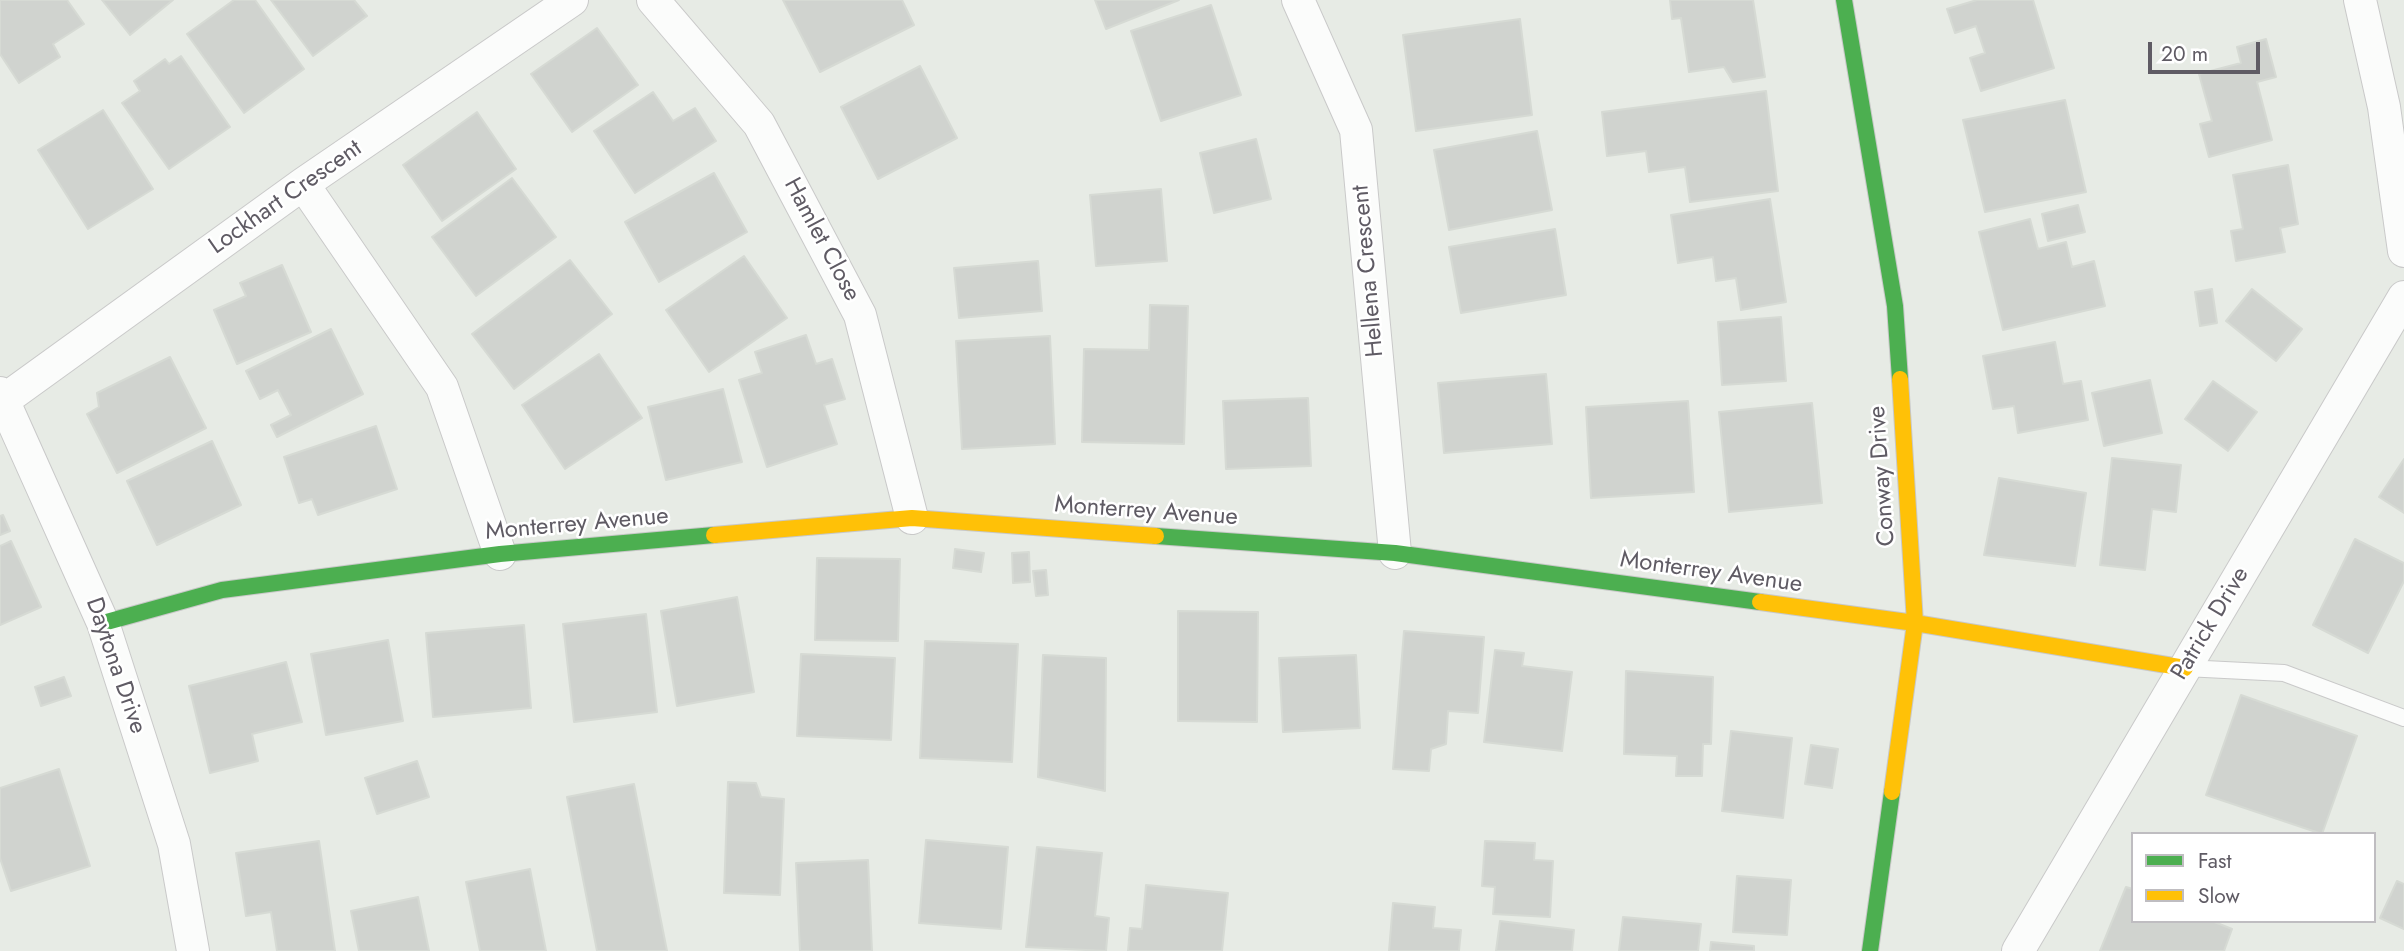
<!DOCTYPE html>
<style>
body{margin:0}
#map{position:relative;width:2404px;height:951px;overflow:hidden;background:#e7ebe5;font-family:Jost,sans-serif}
canvas{display:block}
.legend{position:absolute;left:2131px;top:832px;width:245px;height:91px;box-sizing:border-box;background:#fff;border:2px solid #bfbdc1;margin:0;padding:9px 12px;list-style:none;font-size:21px;color:#5f5b64}
.legend li{display:flex;align-items:center;gap:14px;height:35px}
.legend b{width:35px;border:2px solid #bfbdc1}
.scale{position:absolute;left:2148px;top:42px;width:112px;height:32px;box-sizing:border-box;border:4px solid #5f5b64;border-top:0;padding-left:9px;font-size:21px;line-height:24px;white-space:nowrap;color:#5f5b64;-webkit-text-stroke:5px #fff;paint-order:stroke}
</style>
<div id="map">
<canvas width="2404" height="951"></canvas>
<ul class="legend">
<li><b style="height:9px;background:#4caf50"></b>Fast</li>
<li><b style="height:9px;background:#ffc107"></b>Slow</li>
</ul>
<div class="scale">20 m</div>
</div>
<script>
const ctx = document.querySelector('canvas').getContext('2d');
ctx.lineJoin = 'round';
function fill(path, color) {
  ctx.fillStyle = color;
  ctx.fill(path, 'evenodd');
}
function trace(path, color, width, dash) {
  ctx.strokeStyle = color;
  ctx.lineWidth = width;
  ctx.lineCap = dash ? 'butt' : 'round';
  ctx.setLineDash(dash || []);
  ctx.stroke(path);
}
function label(font, color, halo, rows, align = 'center') {
  ctx.font = font + ' Jost,sans-serif';
  ctx.lineWidth = 5;
  ctx.setLineDash([]);
  ctx.textBaseline = 'middle';
  ctx.strokeStyle = halo;
  ctx.fillStyle = color;
  for (const [text, x, y, turn = 0] of rows) {
    ctx.save();
    ctx.translate(x, y);
    ctx.rotate((+turn || 0) * Math.PI / 180);
    ctx.textAlign = isNaN(turn) ? turn : align;
    if (halo) ctx.strokeText(text, 0, 0);
    ctx.fillText(text, 0, 0);
    ctx.restore();
  }
}
const building = new Path2D(`
 M0,0h67l17,24 -31,20 7,13 -41,26 -19,-29z
 M102,0h71l-43,35z
 M234,0h21l49,69 -60,44 -57,-79z
 M271,0h83l13,16 -54,40z
 M783,0h119l12,25 -94,47z
 M1095,0h84l-73,29z
 M1670,0h83l12,77 -32,5 -9,-15 -35,5 -8,-54 -9,1z
 M1977,0h56l21,68 -73,23 -11,-33 15,-5 -9,-27 -21,7 -8,-24z
 M1211,5l30,90 -80,26 -30,-90z
 M1520,19l12,96 -116,16 -13,-96z
 M597,28l41,57 -66,47 -41,-58z
 M2266,39l10,38 -19,5 15,58 -63,17 -9,-33 12,-3 -13,-47 42,-11 -4,-16z
 M181,56l49,71 -61,42 -47,-66 18,-12 -6,-10 31,-22 4,5z
 M920,66l37,72 -79,41 -37,-72z
 M1766,91l12,100 -88,11 -5,-35 -36,5 -3,-21 -39,5 -5,-44z
 M653,92l20,29 22,-13 21,33 -81,52 -41,-62z
 M2065,100l21,92 -101,20 -22,-92z
 M103,110l50,79 -65,40 -50,-79z
 M477,112l39,57 -74,52 -39,-56z
 M1537,131l15,79 -103,20 -15,-80z
 M1256,139l15,60 -57,14 -14,-60z
 M2288,165l10,59 -18,4 5,24 -49,9 -5,-30 12,-2 -10,-54z
 M714,173l33,59 -88,50 -34,-60z
 M512,178l44,59 -80,59 -44,-59z
 M1161,189l6,72 -71,5 -6,-71z
 M1770,199l16,103 -45,8 -5,-32 -20,3 -3,-24 -35,6 -7,-48z
 M2078,205l7,27 -37,9 -6,-27z
 M2030,219l8,30 28,-7 6,25 22,-6 11,45 -102,24 -24,-98z
 M1555,229l11,66 -105,18 -12,-66z
 M744,256l43,62 -78,54 -43,-62z
 M570,260l42,54 -98,75 -42,-55z
 M1038,261l4,50 -83,7 -5,-50z
 M282,265l29,67 -74,32 -23,-54 32,-14 -6,-13z
 M2212,289l5,34 -17,3 -5,-34z
 M2252,289l50,40 -26,32 -50,-40z
 M1150,305l38,1 -4,138 -102,-2 2,-93 65,1z
 M1781,317l5,64 -64,4 -4,-63z
 M331,329l32,65 -86,43 -6,-12 20,-10 -13,-25 -18,9 -14,-28z
 M806,335l10,29 16,-5 13,40 -21,6 13,39 -70,23 -28,-87 23,-7 -7,-21z
 M1050,336l5,108 -93,5 -6,-108z
 M2055,342l8,42 18,-3 7,39 -70,13 -4,-27 -21,3 -10,-53z
 M599,354l43,64 -77,51 -43,-64z
 M170,357l36,71 -89,45 -30,-59 12,-7 -2,-14z
 M1546,374l6,70 -108,9 -6,-70z
 M2150,380l12,53 -58,13 -12,-53z
 M2213,381l44,31 -29,39 -43,-32z
 M723,389l19,73 -76,18 -18,-73z
 M1308,398l3,68 -85,3 -3,-68z
 M1688,401l6,91 -103,6 -5,-91z
 M1812,403l10,100 -93,9 -10,-100z
 M376,426l21,63 -79,26 -6,-16 -13,4 -15,-46z
 M212,441l29,64 -84,40 -30,-64z
 M2112,458l69,7 -5,47 -24,-3 -7,61 -45,-5z
 M2404,459v54l-25,-16z
 M1999,478l87,15 -11,73 -91,-11z
 M3,515l7,16 -10,4v-19z
 M2355,539l49,24v18l-36,72 -55,-28z
 M11,541l30,66 -41,18v-79z
 M955,549l29,4 -3,19 -28,-4z
 M1029,552l1,30 -17,1 -1,-30z
 M817,558l83,1 -2,82 -83,-1z
 M1046,570l2,25 -12,1 -3,-25z
 M737,597l17,95 -77,14 -16,-95z
 M1178,611l80,1 -1,110 -79,-1z
 M646,614l11,98 -83,10 -11,-98z
 M524,625l7,83 -98,9 -7,-84z
 M1404,631l80,6 -6,76 -30,-2 -2,33 -15,5 -2,22 -36,-2z
 M388,640l15,81 -77,14 -15,-81z
 M925,641l93,3 -6,118 -92,-4z
 M1495,650l29,3 -2,13 50,6 -10,79 -78,-9z
 M801,654l94,4 -4,82 -94,-4z
 M1043,655l63,3 -1,133 -67,-14z
 M1356,655l4,73 -77,4 -4,-74z
 M286,662l16,60 -50,12 6,27 -48,12 -21,-87z
 M1626,671l87,6 -2,67h-8l-1,32h-26l1,-20 -53,-2z
 M64,677l7,19 -30,10 -6,-19z
 M2241,695l116,41 -35,98 -116,-39z
 M1731,731l61,7 -9,80 -61,-7z
 M1811,745l27,4 -6,39 -27,-4z
 M417,761l12,36 -52,17 -12,-36z
 M59,769l31,97 -79,25 -11,-33v-70z
 M728,782l28,1 5,14 23,2 -4,96 -56,-2z
 M634,784l33,167h-70l-30,-154z
 M926,840l82,7 -7,82 -82,-6z
 M319,841l16,110h-58l-6,-39 -25,4 -10,-63z
 M1485,841l50,2 -1,17 19,1 -3,56 -57,-3 2,-27 -13,-1z
 M1037,847l65,6 -7,63 14,2 -3,33 -80,-4z
 M868,860l4,91h-72l-4,-88z
 M530,869l16,82h-66l-14,-69z
 M1737,876l54,4 -4,55 -54,-3z
 M2397,881l7,3v45l-24,-11z
 M1146,885l82,8 -6,58h-94l2,-23 12,1z
 M2126,887l7,2v32h79l20,8 -8,22h-124z
 M418,897l11,54h-70l-8,-40z
 M1393,903l42,4 -2,21 28,2 -2,21h-70z
 M1623,917l78,7 -3,27h-79z
 M1500,921l74,9 -2,21h-76z
 M1711,942l43,4v5h-44z`);
fill(building, '#d0d3cf');
trace(building, '#d6dad4', 2);
const lane = new Path2D(`
 M2185,668l99,5 120,45`);
const street = new Path2D(`
 M653,0l106,124 101,191 52,203
 M1298,0l58,130 39,423
 M2360,0l24,107 20,144
 M303,184l139,203 58,167
 M0,393l103,230 71,221 19,107
 M4,400l299,-216 269,-184
 M2018,951l386,-654`);
const fast = new Path2D(`
 M1844,0l51,306 5,73
 M1156,536l239,17 365,49
 M103,623l119,-33 278,-36 214,-19
 M1870,951l22,-159`);
const slow = new Path2D(`
 M714,535l198,-17 244,18
 M1760,602l155,21 270,45
 M1892,792l23,-169 -15,-244`);
trace(lane, '#c9c9c9', 18);
trace(street, '#c9c9c9', 34);
trace(fast, '#c8c8c8', 18);
trace(slow, '#c8c8c8', 18);
trace(lane, '#fbfcfb', 16);
trace(street, '#fbfcfb', 32);
trace(fast, '#4caf50', 16);
trace(slow, '#ffc107', 16);
label('24px', '#5f5b64', '#fff', [
 ["Lockhart Crescent",286,198,-35],
 ["Hamlet Close",821,240,62],
 ["Hellena Crescent",1369,271,-95],
 ["Conway Drive",1883,476,-94],
 ["Monterrey Avenue",1146,512,4],
 ["Monterrey Avenue",577,525,-5],
 ["Monterrey Avenue",1711,573,8],
 ["Patrick Drive",2211,624,-59],
 ["Daytona Drive",115,666,71]
]);
</script>
